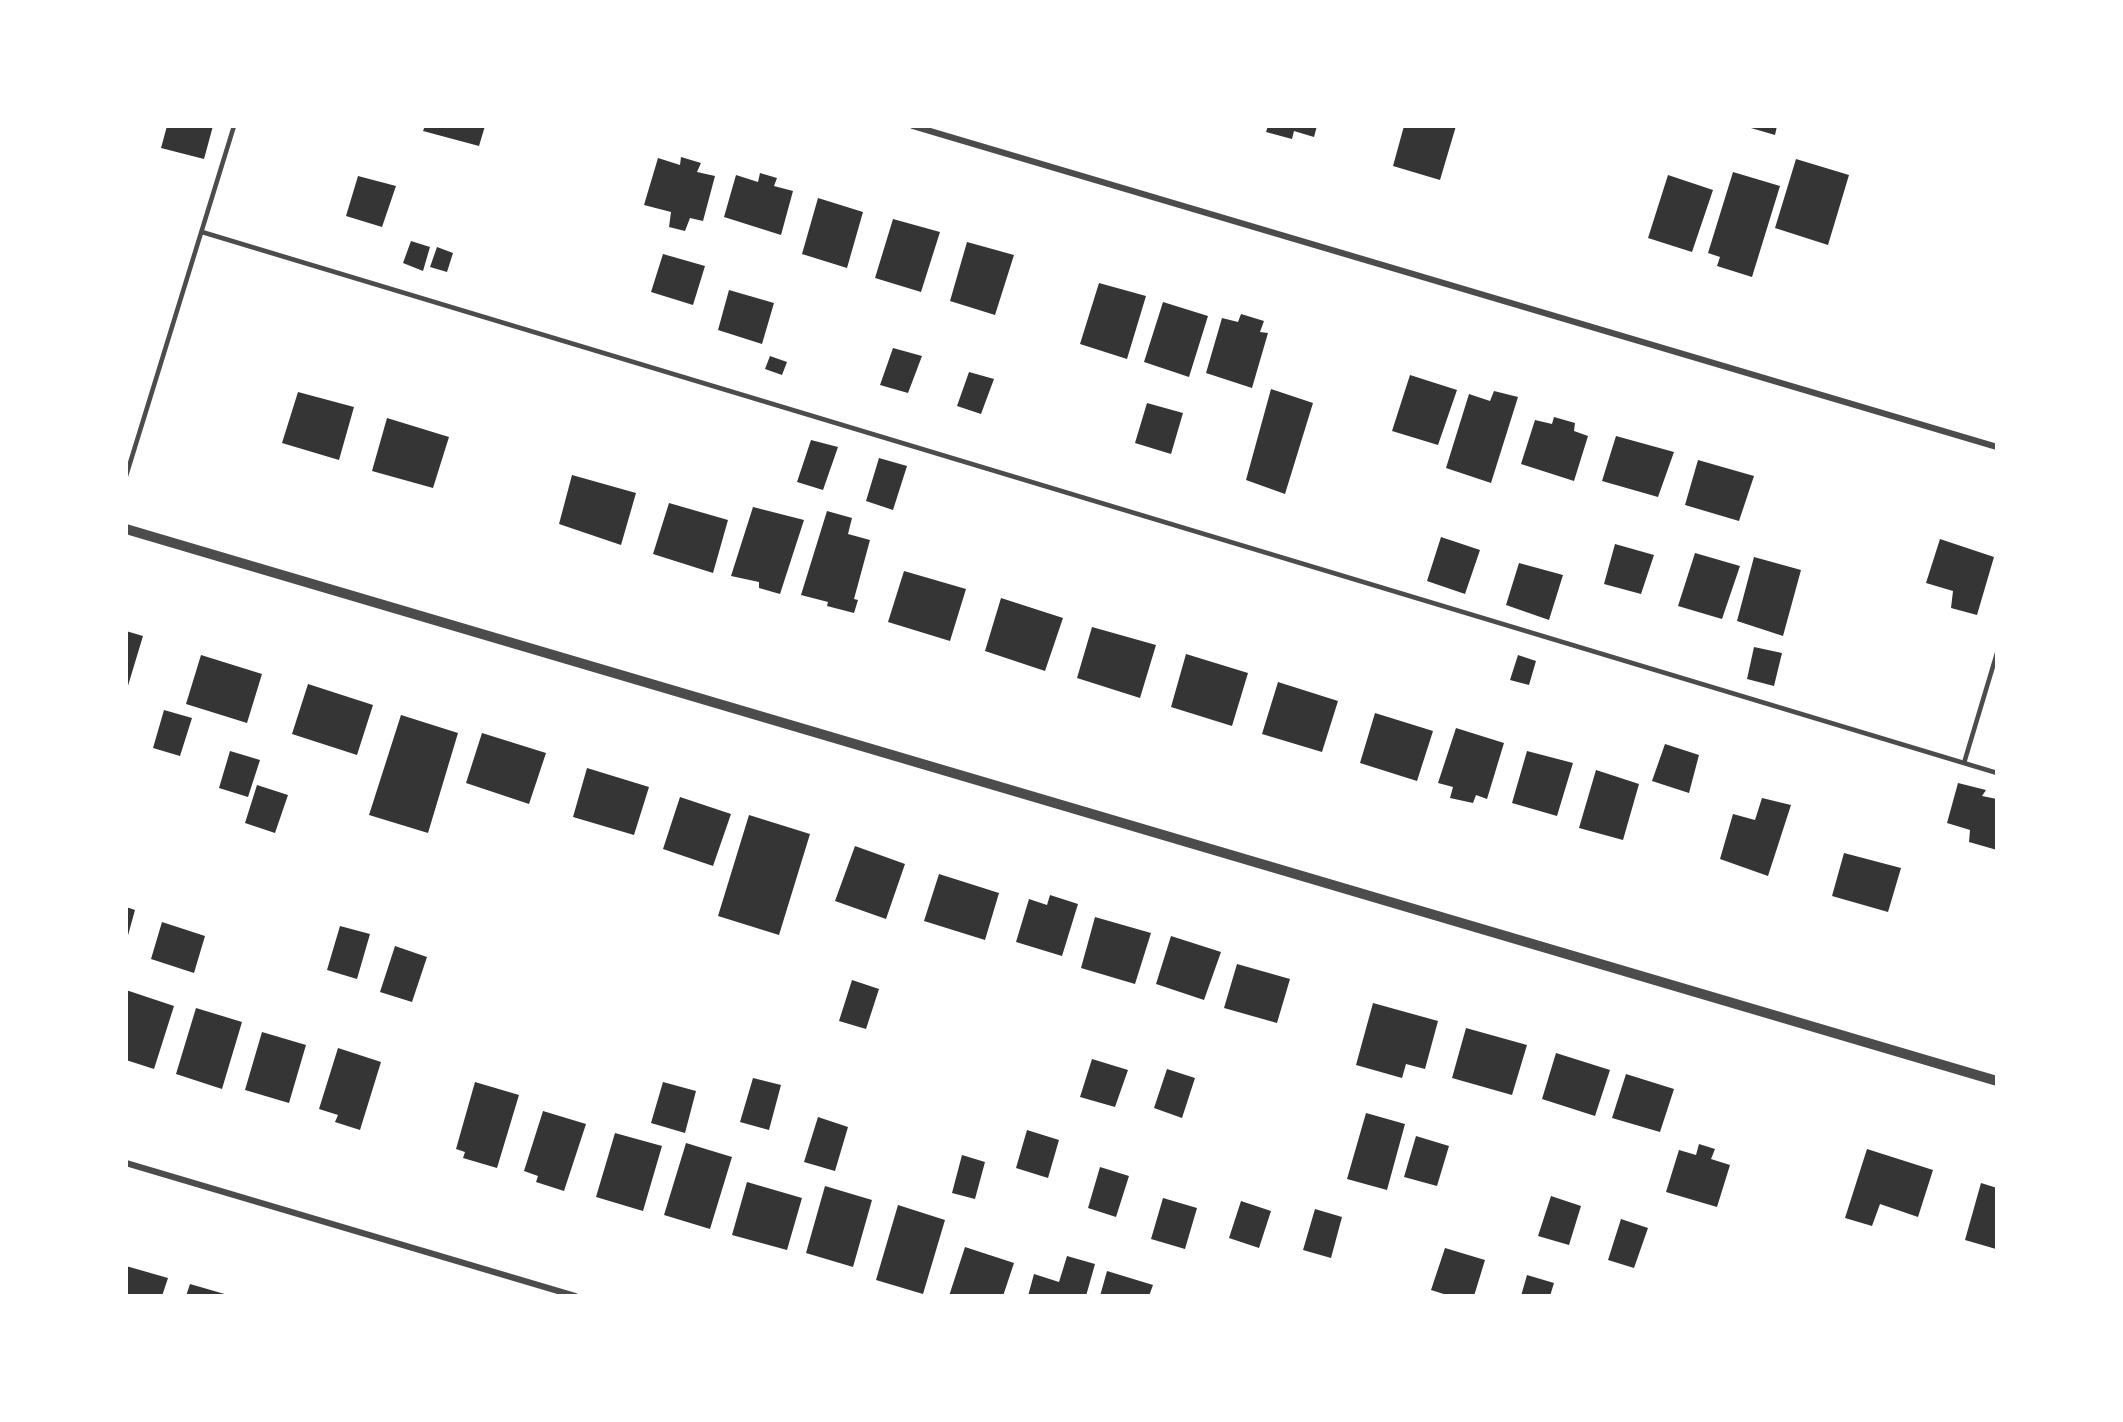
<!DOCTYPE html>
<style>
body{margin:0}
#map{position:relative;width:2123px;height:1422px;overflow:hidden;background:#fff;font-family:Montserrat,sans-serif}
canvas{display:block}
.frame{position:absolute;inset:0;border:128px solid #fff;pointer-events:none}
</style>
<div id="map">
<canvas width="2123" height="1422"></canvas>
<div class="frame"></div>
</div>
<script>
const ctx = document.querySelector('canvas').getContext('2d');
ctx.lineJoin = 'round';
function fill(path, color) {
  ctx.fillStyle = color;
  ctx.fill(path, 'evenodd');
}
function trace(path, color, width, dash) {
  ctx.strokeStyle = color;
  ctx.lineWidth = width;
  ctx.lineCap = dash ? 'butt' : 'round';
  ctx.setLineDash(dash || []);
  ctx.stroke(path);
}
fill(new Path2D(`
 M167,126h46l-9,33 -43,-11z
 M425,126h60l-6,20 -56,-15z
 M1268,126h49l-3,11 -20,-6 -2,8 -26,-7z
 M1404,126h52l-16,54 -47,-14z
 M1744,126h33l-2,9z
 M681,157l20,6 -4,9 18,4 -12,45 -13,-3 -5,13 -16,-4 2,-15 -27,-7 14,-47 22,7z
 M1796,159l53,16 -21,70 -53,-17z
 M1733,172l47,14 -28,91 -35,-11 3,-9 -12,-4z
 M760,173l17,5 -3,8 19,5 -12,44 -57,-18 12,-42 22,7z
 M1668,175l45,15 -21,62 -44,-14z
 M358,176l38,10 -14,41 -36,-11z
 M818,198l45,14 -16,56 -45,-14z
 M893,219l47,13 -19,60 -46,-14z
 M411,241l19,6 -7,24 -20,-8z
 M967,242l47,13 -19,60 -45,-14z
 M437,247l16,6 -6,19 -17,-5z
 M663,254l42,12 -12,39 -42,-13z
 M1099,283l47,13 -19,63 -47,-15z
 M729,290l45,13 -12,41 -44,-14z
 M1163,302l45,14 -19,61 -45,-15z
 M1241,314l23,7 -4,11 8,1 -16,55 -46,-15 16,-55 16,4z
 M893,348l29,8 -14,37 -28,-8z
 M770,356l17,6 -5,13 -17,-6z
 M969,372l25,7 -13,35 -24,-8z
 M1410,375l47,15 -19,55 -46,-14z
 M1271,389l42,14 -28,91 -39,-14z
 M1494,391l24,6 -27,86 -45,-15 23,-74 21,7z
 M298,392l56,15 -15,53 -57,-17z
 M1147,403l36,10 -12,41 -36,-11z
 M1554,417l21,6 -1,8 14,5 -14,45 -53,-17 14,-44 17,4z
 M387,418l62,19 -16,51 -61,-17z
 M1616,436l58,16 -16,45 -56,-16z
 M811,440l27,7 -15,43 -26,-8z
 M879,458l28,8 -14,44 -27,-9z
 M1698,460l56,16 -15,45 -54,-16z
 M572,475l64,18 -15,52 -62,-21z
 M669,503l59,17 -15,53 -60,-19z
 M753,507l51,13 -24,74 -21,-6v-6l-28,-6z
 M827,511l25,7 -4,16 22,6 -16,59 4,1 -4,13 -27,-7 1,-4 -27,-7z
 M1441,537l39,13 -15,44 -38,-13z
 M1940,539l54,18 -17,58 -26,-7 2,-17 -27,-8z
 M1615,544l39,11 -13,39 -37,-10z
 M1695,553l45,13 -18,53 -44,-13z
 M1754,557l47,13 -18,66 -46,-15z
 M1519,563l44,12 -14,45 -43,-15z
 M904,571l62,18 -16,52 -62,-19z
 M1001,598l62,20 -18,53 -60,-20z
 M1092,627l64,18 -16,53 -63,-20z
 M126,631l17,5 -16,53h-1z
 M1754,647l28,6 -8,33 -27,-7z
 M1186,654l62,19 -16,53 -61,-19z
 M201,655l61,19 -15,49 -61,-19z
 M1518,655l18,6 -7,24 -19,-5z
 M1278,682l60,19 -16,51 -60,-18z
 M308,684l65,21 -16,50 -65,-21z
 M164,710l28,8 -12,38 -27,-8z
 M1375,713l58,18 -16,50 -57,-18z
 M401,715l57,18 -30,100 -59,-18z
 M1456,728l48,15 -17,56 -11,-4 -3,8 -23,-5 3,-11 -15,-4z
 M482,733l64,20 -17,51 -63,-21z
 M1665,744l34,11 -10,38 -37,-12z
 M230,751l30,9 -12,37 -29,-9z
 M1527,751l46,12 -16,53 -45,-13z
 M587,768l62,19 -15,48 -61,-18z
 M1596,770l43,14 -16,56 -44,-12z
 M1958,783l28,7 -4,6 15,3v51l-28,-8 1,-12 -23,-7z
 M257,785l31,10 -13,38 -30,-10z
 M680,797l51,17 -18,52 -50,-17z
 M1762,798l29,7 -23,71 -48,-17 13,-45 22,6z
 M749,815l61,19 -31,101 -61,-19z
 M855,846l50,18 -19,55 -51,-18z
 M1844,853l57,15 -13,44 -56,-16z
 M939,874l60,19 -14,47 -61,-19z
 M1050,895l28,9 -16,52 -46,-14 13,-43 18,6z
 M126,907l9,3 -8,29h-1z
 M1095,917l56,16 -16,51 -54,-16z
 M162,922l43,14 -11,37 -43,-14z
 M340,926l30,8 -13,45 -30,-9z
 M1171,936l50,16 -17,48 -48,-16z
 M395,946l32,11 -15,45 -32,-10z
 M1237,964l53,15 -13,44 -53,-15z
 M852,980l27,9 -13,40 -27,-8z
 M126,990l48,16 -20,63 -28,-9z
 M1373,1003l65,18 -13,48 -19,-5 -4,14 -46,-13z
 M196,1008l46,14 -20,67 -46,-15z
 M1466,1028l61,17 -15,50 -60,-17z
 M262,1032l44,13 -17,58 -44,-13z
 M338,1048l43,14 -21,68 -25,-8 3,-7 -19,-6z
 M1556,1053l54,17 -15,46 -53,-17z
 M1092,1059l36,11 -13,37 -35,-10z
 M1167,1069l28,9 -13,40 -28,-10z
 M1626,1074l48,15 -14,43 -48,-14z
 M753,1078l28,7 -12,45 -29,-8z
 M475,1082l44,13 -22,73 -34,-10 2,-6 -9,-3z
 M663,1082l33,9 -11,42 -34,-10z
 M543,1111l43,13 -22,67 -28,-9 2,-6 -14,-5z
 M1366,1113l39,11 -18,66 -40,-11z
 M818,1117l30,10 -13,44 -31,-9z
 M1027,1130l32,10 -11,38 -32,-10z
 M615,1133l47,13 -19,65 -47,-14z
 M1416,1136l33,10 -12,40 -33,-9z
 M686,1143l46,14 -22,72 -46,-14z
 M1699,1144l16,5 -4,10 19,6 -13,42 -51,-15 13,-42 17,5z
 M1867,1149l66,21 -15,47 -38,-13 -8,22 -27,-8z
 M962,1155l23,7 -10,37 -23,-6z
 M1100,1167l29,9 -13,41 -28,-9z
 M747,1182l55,16 -15,52 -55,-15z
 M1981,1183l16,5 -1,61 -31,-9z
 M825,1186l47,14 -19,67 -47,-14z
 M1551,1196l30,10 -12,39 -31,-9z
 M1163,1198l34,10 -12,41 -34,-10z
 M1241,1201l30,10 -12,37 -30,-10z
 M898,1205l47,15 -22,74 -47,-14z
 M1315,1209l27,8 -11,41 -28,-8z
 M1621,1219l27,9 -14,40 -26,-8z
 M965,1247l49,16 -11,33h-54z
 M1445,1248l40,12 -11,36h-24l-19,-6z
 M1067,1256l28,8 -9,32h-58l6,-22 25,8z
 M126,1266l42,12 -6,18h-36z
 M1107,1271l46,14 -4,11h-49z
 M1527,1275l27,8 -4,13h-29z
 M190,1284l38,11v1h-42z`), '#353535');
trace(new Path2D(`
 M202,232l1795,541
 M126,476l108,-350
 M1964,763l33,-110`), '#4c4c4c', 4.5);
trace(new Path2D(`
 M913,126l1084,321
 M126,1163l449,133`), '#4c4c4c', 6);
trace(new Path2D(`
 M126,529l1871,552`), '#4c4c4c', 10);
</script>
